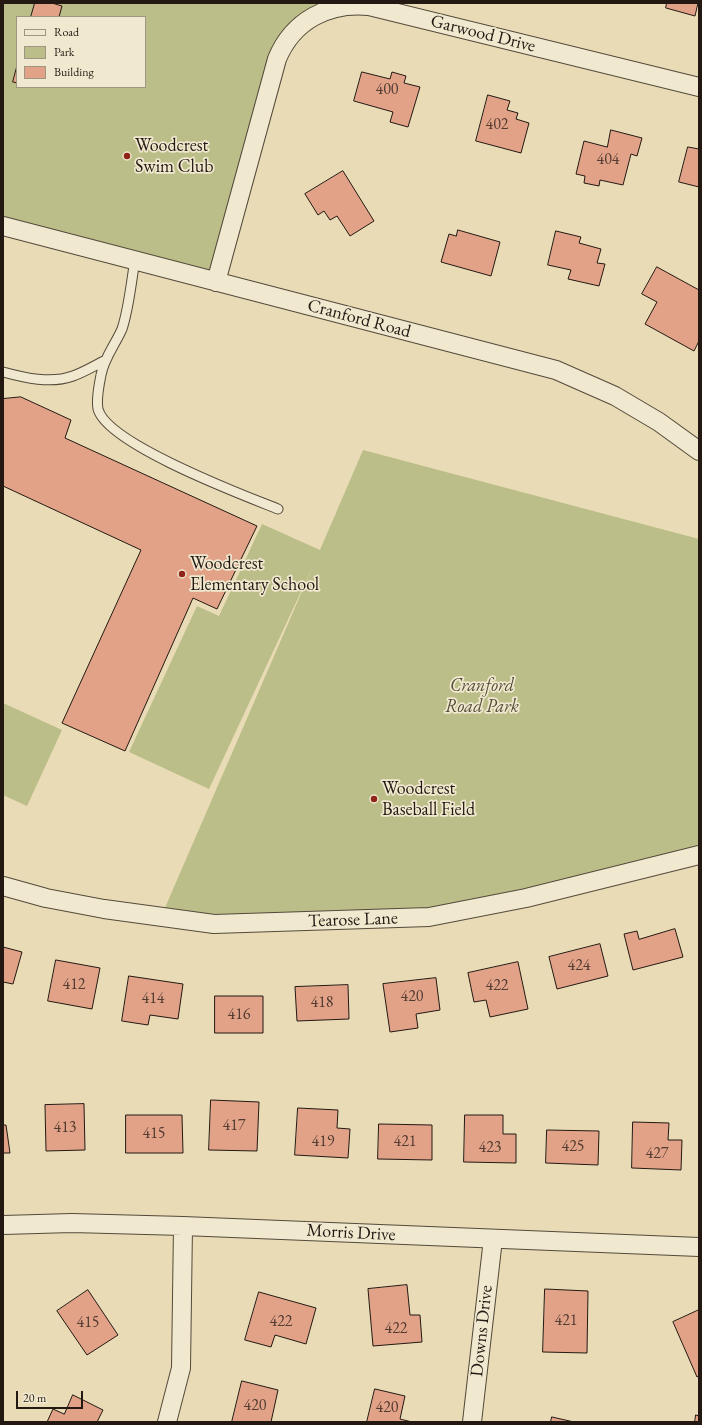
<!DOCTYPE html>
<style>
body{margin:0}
#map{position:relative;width:702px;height:1425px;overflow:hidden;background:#e8dbb5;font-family:"EB Garamond",serif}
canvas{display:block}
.frame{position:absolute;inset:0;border:4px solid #231912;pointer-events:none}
.legend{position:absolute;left:16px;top:16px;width:130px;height:72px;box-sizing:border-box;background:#f0e8cf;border:1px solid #9e9583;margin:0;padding:5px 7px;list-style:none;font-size:12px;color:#231912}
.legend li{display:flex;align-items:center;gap:8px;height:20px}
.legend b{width:20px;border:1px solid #9e9583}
.scale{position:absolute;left:16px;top:1391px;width:67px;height:18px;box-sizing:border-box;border:2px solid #231912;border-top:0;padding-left:5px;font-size:12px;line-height:14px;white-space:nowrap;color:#231912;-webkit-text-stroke:3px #f0e8cf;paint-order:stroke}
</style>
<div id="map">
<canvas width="702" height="1425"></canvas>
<div class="frame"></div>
<ul class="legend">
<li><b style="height:5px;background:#f0e8cf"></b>Road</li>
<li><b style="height:11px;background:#bcbe89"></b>Park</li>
<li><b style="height:11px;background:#e1a288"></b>Building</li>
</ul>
<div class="scale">20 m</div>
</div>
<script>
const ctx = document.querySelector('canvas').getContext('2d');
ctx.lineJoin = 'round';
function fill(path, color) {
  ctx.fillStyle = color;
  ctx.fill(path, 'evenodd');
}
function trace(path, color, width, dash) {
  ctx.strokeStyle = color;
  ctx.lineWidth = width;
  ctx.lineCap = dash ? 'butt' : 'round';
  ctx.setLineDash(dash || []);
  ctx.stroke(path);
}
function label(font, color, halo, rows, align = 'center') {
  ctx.font = font + ' "EB Garamond",serif';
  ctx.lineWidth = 3.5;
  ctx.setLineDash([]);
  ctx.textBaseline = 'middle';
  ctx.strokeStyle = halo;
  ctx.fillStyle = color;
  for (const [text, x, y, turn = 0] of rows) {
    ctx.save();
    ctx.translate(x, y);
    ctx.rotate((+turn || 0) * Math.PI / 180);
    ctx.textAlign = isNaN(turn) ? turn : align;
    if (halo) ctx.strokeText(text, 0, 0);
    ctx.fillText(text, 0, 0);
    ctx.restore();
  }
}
fill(new Path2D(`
 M3,3h320l-36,37 -71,242 -213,-56zM17,17h128v70h-128z
 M363,450l336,89v316l-270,62h-268l152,-351 -104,223 -80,-37 68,-146 22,10 43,-92 58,26z
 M3,703l59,27 -35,76 -24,-11z`), '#bcbe89');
const building = new Path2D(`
 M35,3h17l10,3 -3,11h-28z
 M667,3h31l-3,13 -29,-8z
 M17,66v17l-4,-1z
 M362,72l28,7 2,-7 14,4 -2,7 16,4 -12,40 -18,-5 3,-10 -39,-11z
 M488,95l22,6 -3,9 11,3 -2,6 13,4 -8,30 -45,-12z
 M611,130l31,8 -5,18 -6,-2 -8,31 -23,-5 -1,6 -15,-3 1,-7 -9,-2 8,-33 23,6z
 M688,147l11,2v38l-20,-5z
 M343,171l31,50 -24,15 -13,-20 -7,4 -6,-9 -6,4 -13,-21z
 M458,230l42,12 -9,34 -50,-14 8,-28 7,2z
 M556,231l25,6 -2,6 22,6 -4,14 8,1 -6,22 -31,-7 3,-9 -23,-5z
 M657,267l42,23v51l-5,10 -49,-27 12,-22 -15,-8z
 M21,397l50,23 -6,18 192,88 -40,83 -24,-11 -68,153 -63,-28 79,-173 -138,-64v-87z
 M675,929l8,28 -50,13 -9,-36 13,-3 2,8z
 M600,944l8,32 -51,13 -8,-32z
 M3,947l19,5 -9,32 -10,-2z
 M56,960l44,8 -8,41 -44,-8z
 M518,962l10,47 -38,8 -4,-17 -12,2 -6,-29z
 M129,976l54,8 -5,35 -28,-4 -2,10 -26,-4z
 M436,978l4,32 -24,4 2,14 -28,4 -7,-48z
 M348,985l1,34 -52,2 -2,-34z
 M215,996h48v37h-48z
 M211,1100l48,2 -2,49 -48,-1z
 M84,1104l1,46 -39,1 -1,-46z
 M298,1108l40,2 -1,18 13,1 -2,29 -53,-3z
 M126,1115h56l1,38h-57z
 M465,1115h38v19h13v29l-52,-1z
 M633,1122l36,1 -1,17h14l-1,30 -49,-2z
 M379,1124l53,1v35l-54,-1z
 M3,1125h3l4,28h-7z
 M547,1130l52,1 -1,34 -52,-2z
 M407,1285l3,30h10l2,27 -49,4 -5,-57z
 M545,1289l43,2 -1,62 -44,-1z
 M88,1290l30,45 -31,20 -30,-44z
 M259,1292l57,16 -10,36 -31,-9 -4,12 -26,-7z
 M699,1310v66l-2,1 -24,-55z
 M242,1381l36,9 -7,32h-39z
 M375,1389l30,7 -5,23 12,3h-45z
 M73,1395l30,15 -6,12h-50l6,-13 11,5z
 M696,1415l3,1v6h-4z
 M552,1417l22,5h-23z`);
fill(building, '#e1a288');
trace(building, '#231912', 1);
const service = new Path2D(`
 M135,260c-4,23 -6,48 -13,69 -7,16 -18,29 -21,46 -2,10 -5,24 -3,34 9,35 145,86 180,100
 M3,372c22,6 48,12 70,4 11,-4 21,-10 31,-15`);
const minor = new Path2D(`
 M3,226l553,144 59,26 44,26 40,29
 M216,282l61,-223c16,-39 52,-57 92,-53l330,81
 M3,886l43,12 58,11 110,15 215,-7 97,-19 173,-43
 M3,1225l69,-2 111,3 516,21
 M167,1422l14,-54 2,-142
 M472,1422l21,-183`);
trace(service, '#544a3b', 11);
trace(minor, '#544a3b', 20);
trace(service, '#f0e8cf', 9);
trace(minor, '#f0e8cf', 18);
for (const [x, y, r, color] of [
 [127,156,4,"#8f2418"],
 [182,574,4,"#8f2418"],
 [374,799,4,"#8f2418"]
]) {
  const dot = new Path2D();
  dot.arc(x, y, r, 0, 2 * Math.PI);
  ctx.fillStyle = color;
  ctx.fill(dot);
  trace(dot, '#f0e8cf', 1.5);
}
label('16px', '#523b30', null, [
 ["400",387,90],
 ["402",497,125],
 ["404",608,160],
 ["424",579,966],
 ["412",74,985],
 ["422",497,986],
 ["420",412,997],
 ["414",153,999],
 ["418",322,1003],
 ["416",239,1015],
 ["417",234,1126],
 ["413",65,1128],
 ["415",154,1134],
 ["419",323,1142],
 ["421",405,1142],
 ["425",573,1147],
 ["423",490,1148],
 ["427",657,1154],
 ["421",566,1321],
 ["422",281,1322],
 ["415",88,1323],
 ["422",396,1329],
 ["420",255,1406],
 ["420",387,1408]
]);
label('18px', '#231912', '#f0e8cf', [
 ["Garwood Drive",483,34,14],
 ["Cranford Road",359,319,15],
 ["Tearose Lane",353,920,-2],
 ["Morris Drive",351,1233,3],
 ["Downs Drive",482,1331,-84]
]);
label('18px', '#231912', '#f0e8cf', [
 ["Woodcrest",135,146],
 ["Swim Club",135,167],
 ["Woodcrest",190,564],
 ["Elementary School",190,585],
 ["Woodcrest",382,789],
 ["Baseball Field",382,810]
], 'left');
label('italic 18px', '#514b36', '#f0e8cf', [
 ["Cranford",482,686],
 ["Road Park",482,707]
]);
</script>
